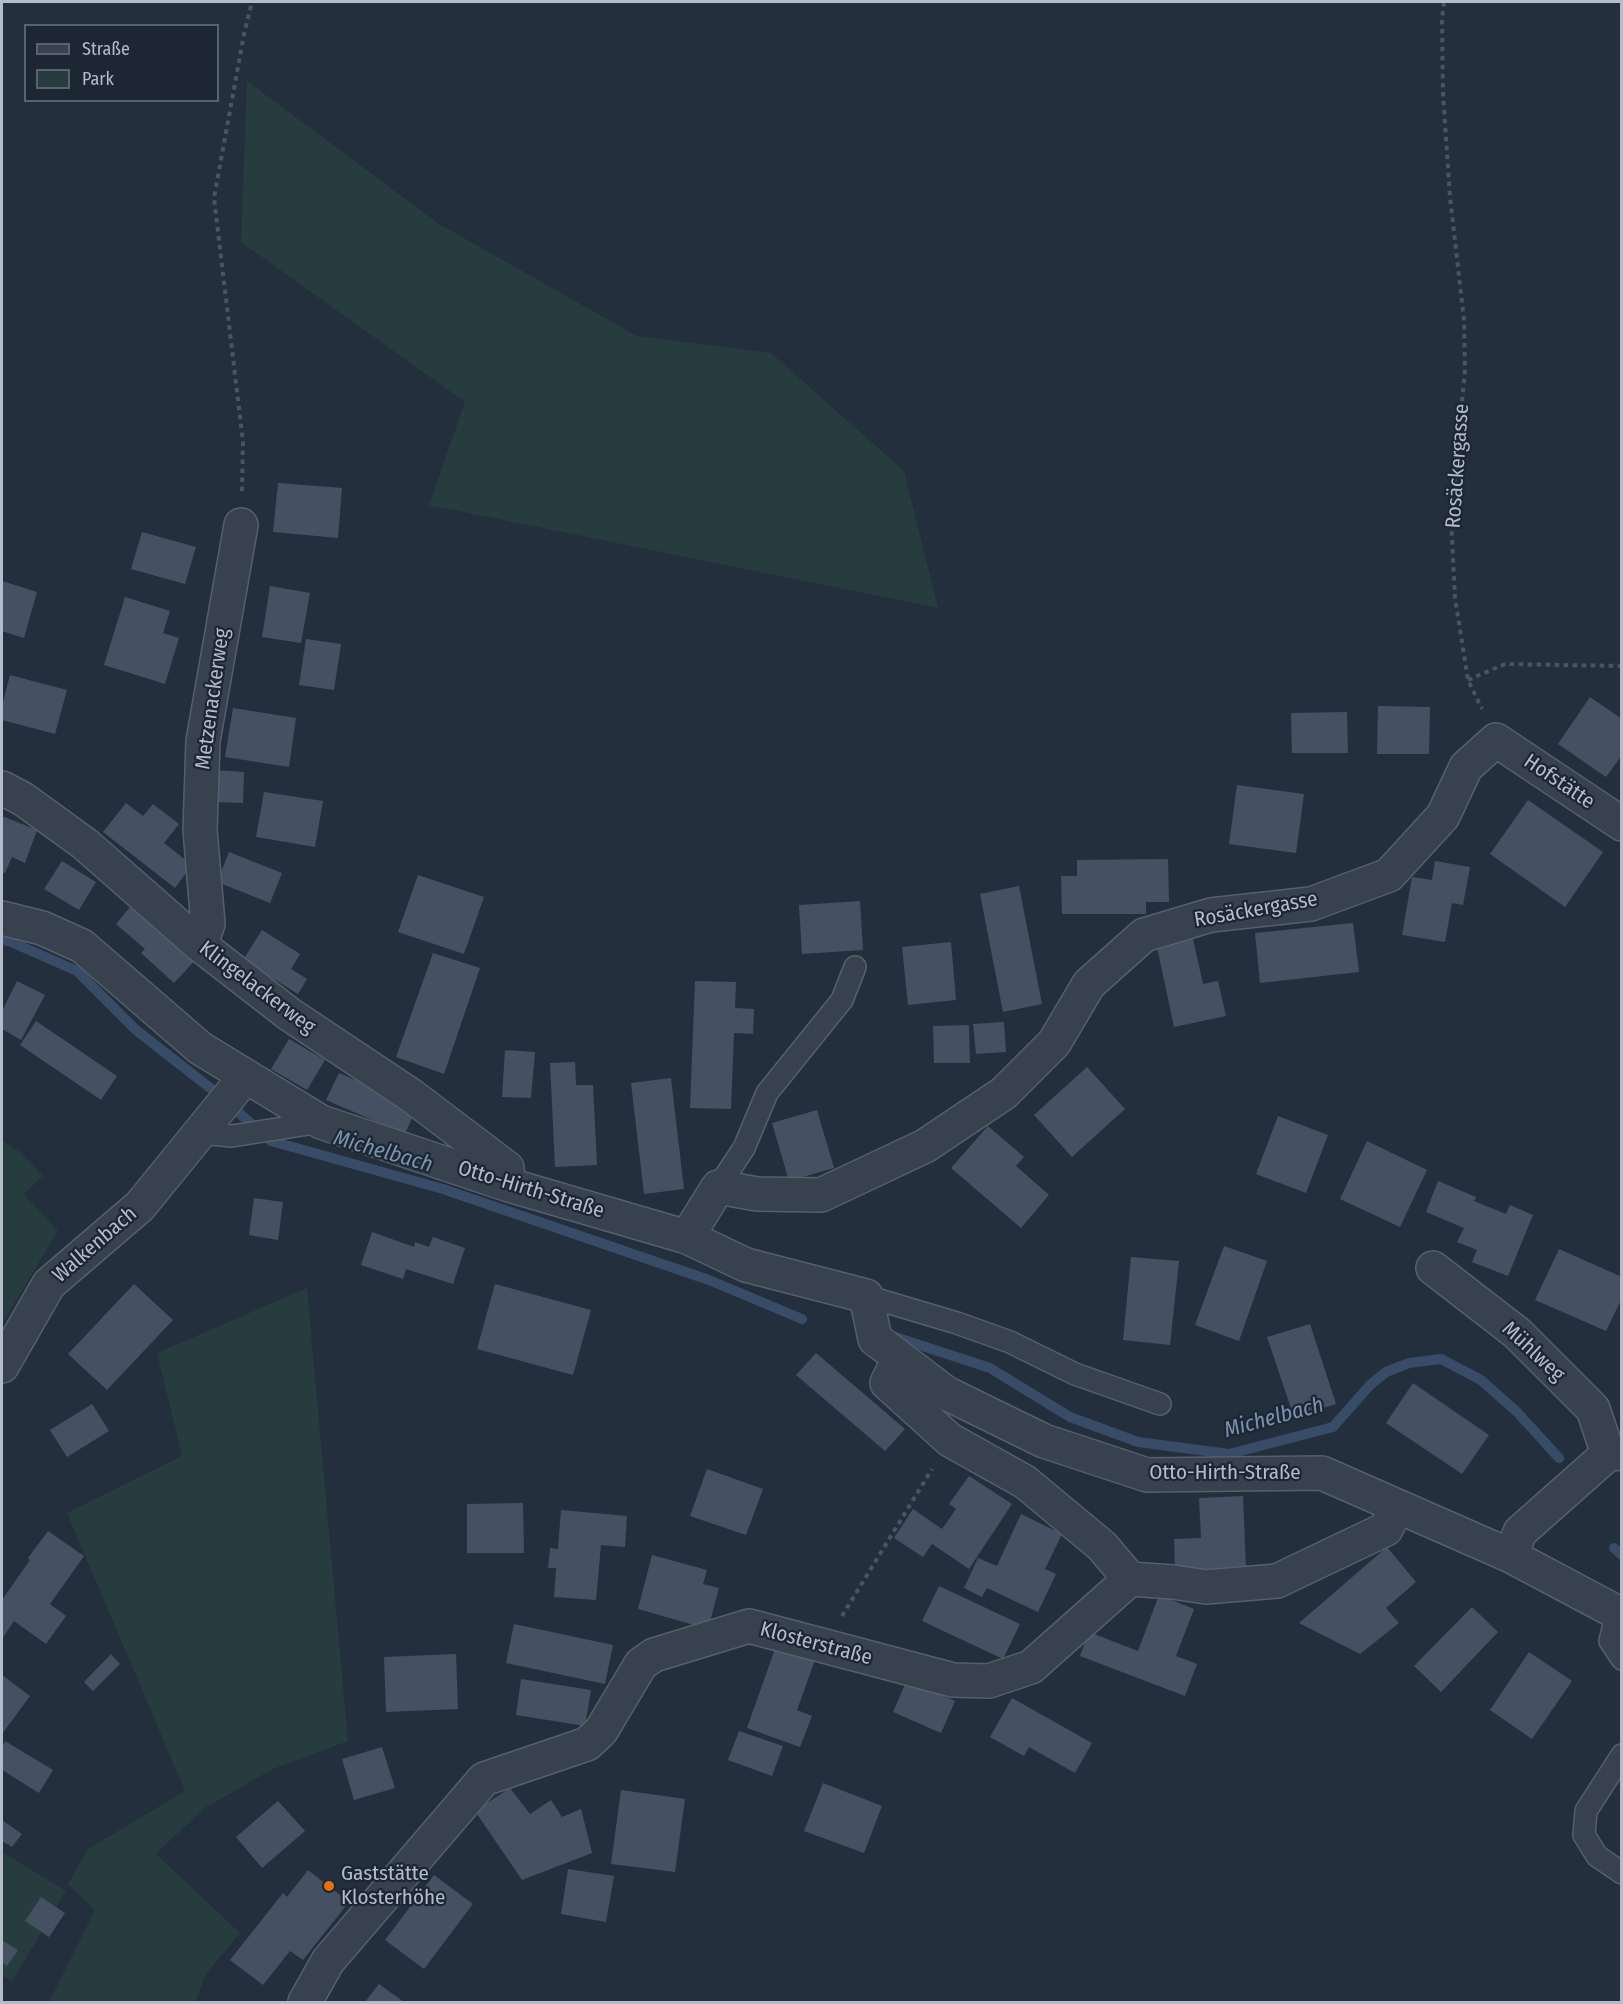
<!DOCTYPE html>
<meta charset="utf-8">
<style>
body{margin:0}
#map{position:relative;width:1623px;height:2004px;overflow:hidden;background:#242f3e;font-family:"Fira Sans Condensed",sans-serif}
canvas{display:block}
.frame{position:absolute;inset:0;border:3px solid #b4bcc9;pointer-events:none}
.legend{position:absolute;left:24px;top:24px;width:195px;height:78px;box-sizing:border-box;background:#1d2633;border:2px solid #59626f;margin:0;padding:8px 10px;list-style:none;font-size:18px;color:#b4bcc9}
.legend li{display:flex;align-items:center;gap:12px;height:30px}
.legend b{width:30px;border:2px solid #59626f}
</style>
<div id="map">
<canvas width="1623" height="2004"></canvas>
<div class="frame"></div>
<ul class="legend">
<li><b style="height:8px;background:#38414e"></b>Straße</li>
<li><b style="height:16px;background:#263c3f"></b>Park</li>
</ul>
</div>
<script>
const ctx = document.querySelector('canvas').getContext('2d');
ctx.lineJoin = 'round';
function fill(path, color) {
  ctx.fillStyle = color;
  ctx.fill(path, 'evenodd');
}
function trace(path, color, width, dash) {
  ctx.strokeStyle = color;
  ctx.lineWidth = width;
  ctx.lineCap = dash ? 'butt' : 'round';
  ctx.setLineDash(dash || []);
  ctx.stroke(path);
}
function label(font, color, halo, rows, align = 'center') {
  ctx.font = font + ' "Fira Sans Condensed",sans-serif';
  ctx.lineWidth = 4.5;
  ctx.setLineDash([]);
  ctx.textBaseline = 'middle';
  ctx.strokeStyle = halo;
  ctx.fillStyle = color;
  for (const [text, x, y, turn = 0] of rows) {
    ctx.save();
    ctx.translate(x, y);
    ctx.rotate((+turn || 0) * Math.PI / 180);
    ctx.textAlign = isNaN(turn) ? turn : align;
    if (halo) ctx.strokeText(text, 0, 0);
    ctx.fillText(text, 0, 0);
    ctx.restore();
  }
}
fill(new Path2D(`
 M247,81l192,143 198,112 134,17 133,118 34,137 -509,-103 36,-103 -224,-160z
 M2,1140l19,13 22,23 -19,18 34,37 -56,93z
 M307,1288l41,453 -75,28 -70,40 -47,45 84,79 -34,41 -11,28h-139l-6,-2 45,-90 -27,-26 20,-35 97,-58 -118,-278 115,-57 -25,-103z
 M2,1852l64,39 -54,91 -10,-7z`), '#263c3f');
trace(new Path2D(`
 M2,940l7,1 68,30 59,59 78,61 57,50 172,48 266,91 93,39
 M892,1336l98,32 80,49 68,25 91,12 104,-27 37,-42 16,-13 23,-9 32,-4 40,21 36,32 42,46
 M1614,1548l8,7`), '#394c67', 10);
fill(new Path2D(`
 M278,483l64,5 -4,50 -65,-6z
 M142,532l54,15 -11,37 -54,-15z
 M2,581l35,11 -13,46 -22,-7z
 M270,586l40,7 -9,50 -39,-6z
 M125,597l45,14 -7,22 16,5 -14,46 -61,-19z
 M306,639l35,5 -7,46 -35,-5z
 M10,675l57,15 -12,44 -53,-14v-14z
 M1590,697l32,22v36l-16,22 -48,-33z
 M1378,706l52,1 -1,47h-52z
 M233,708l63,10 -7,49 -64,-10z
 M1347,712l1,41h-56l-1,-40z
 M214,770l30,2 -1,31 -30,-1z
 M1237,785l67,9 -8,59 -67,-9z
 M264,792l59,9 -8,46 -59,-10z
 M1528,800l75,52 -38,55 -75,-53z
 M126,803l17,13 10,-12 26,20 -15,19 28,22 -17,23 -72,-56z
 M2,816l35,14 -12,33 -13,-6 -7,16 -3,-1z
 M229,852l53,21 -12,30 -53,-21z
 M1168,859l1,43h-23v12h-84l-1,-38h16v-16z
 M62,861l34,21 -17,28 -35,-21z
 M1435,861l35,6 -7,38 -11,-2 -7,39 -43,-7 10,-58 20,3z
 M418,875l66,22 -20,57 -66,-22z
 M1019,886l23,118 -39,8 -23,-118z
 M860,901l3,49 -61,4 -3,-49z
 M134,902l67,52 -27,29 -33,-30 4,-4 -29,-25z
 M1353,923l6,49 -99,11 -5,-50z
 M262,930l38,24 -9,15 16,10 -9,15 -55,-34z
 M1193,939l10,45 15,-3 8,35 -52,11 -17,-80z
 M951,942l5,58 -48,5 -6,-58z
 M433,953l47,15 -36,106 -48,-17z
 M17,981l28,14 -24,45 -19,-11v-18z
 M695,981l41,1 -1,26 19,1 -1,25 -19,-1 -3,76 -41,-1z
 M36,1021l81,55 -16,24 -81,-55z
 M1004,1022l2,30 -30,2 -3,-30z
 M969,1025l1,38h-36l-1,-37z
 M289,1039l36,21 -18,30 -36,-21z
 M505,1050l30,2 -4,46 -29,-1z
 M575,1062l1,23h17l4,80 -42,2 -5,-104z
 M1087,1067l38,42 -53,48 -38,-42z
 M339,1073l78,34 -12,27 -79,-34z
 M671,1078l13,111 -40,5 -13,-111z
 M817,1110l17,58 -45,13 -17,-58z
 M1278,1116l50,19 -22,58 -50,-19z
 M988,1126l36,31 -8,9 33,29 -28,33 -70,-60z
 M1367,1141l60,29 -27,57 -60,-28z
 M1438,1181l38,16 -2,4 32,13 4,-9 23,10 -25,61 -36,-14 5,-12 -20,-8 7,-14 -38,-16z
 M254,1198l29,4 -5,38 -29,-5z
 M372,1232l42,15 1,-5 14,5 4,-10 32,11 -12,36 -47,-15 -3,10 -42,-14z
 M1224,1246l43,15 -28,80 -44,-16z
 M1559,1249l63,28v21l-16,33 -71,-31z
 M1131,1257l48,4 -9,84 -47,-5z
 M134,1284l39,36 -66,70 -39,-36z
 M495,1284l96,26 -18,65 -96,-26z
 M1310,1324l26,80 -42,13 -27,-80z
 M816,1353l89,76 -20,22 -89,-76z
 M1413,1383l76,52 -27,39 -76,-51z
 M92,1404l17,27 -42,26 -17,-27z
 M707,1469l56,20 -17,46 -56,-19z
 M969,1476l43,28 -43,65 -37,-25 -9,13 -29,-19 19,-29 29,20 14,-20 -7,-5z
 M1243,1496l3,73 -71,2 -1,-32 27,-1 -2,-40z
 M523,1503l1,50h-57v-49z
 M561,1510l66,6 -2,31 -24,-2 -5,55 -42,-3 2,-29h-8l2,-20 8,1z
 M1021,1514l41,20 -17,35 11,5 -18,38 -51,-24 -5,9 -18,-9 14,-30 19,8z
 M48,1531l36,25 -34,48 16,12 -20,28 -32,-23 -12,18v-39l28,-40 -2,-2z
 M1387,1547l29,35 -30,26 13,15 -39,31 -61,-31z
 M652,1555l55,15 -4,14 16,4 -11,41 -70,-20z
 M939,1586l81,38 -17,35 -81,-38z
 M1159,1595l35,14 -18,47 21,8 -12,32 -105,-40 9,-24 49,19z
 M1472,1607l26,25 -57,60 -27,-26z
 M514,1624l99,21 -8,39 -99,-21z
 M776,1646l39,14 -18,50 15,6 -12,31 -53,-19z
 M1529,1652l43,29 -40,58 -42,-29z
 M111,1654l9,10 -27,27 -9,-9z
 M456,1654l2,55 -72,3 -2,-55z
 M2,1675l28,21 -28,38z
 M521,1679l70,11 -6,36 -69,-11z
 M907,1680l48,21 -14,32 -48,-21z
 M1012,1698l80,45 -17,30 -46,-26 -5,9 -34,-19z
 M739,1731l44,15 -11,30 -44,-16z
 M5,1741l48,29 -14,23 -37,-23v-23z
 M382,1747l13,41 -41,12 -12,-41z
 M823,1783l59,23 -18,47 -60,-22z
 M510,1788l20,26 21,-14 11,17 19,-8 11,44 -70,27 -47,-69z
 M621,1790l64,9 -10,73 -64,-8z
 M278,1801l27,30 -43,37 -26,-31z
 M2,1820l20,14 -10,13 -10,-6z
 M568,1869l46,7 -8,46 -45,-8z
 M308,1870l41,32 -46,58 -13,-9 -27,34 -33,-25 53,-67 4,4z
 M434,1875l39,29 -49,65 -39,-29z
 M41,1897l24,16 -16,24 -24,-16z
 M2,1940l16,10 -11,16 -5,-4z
 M379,1984l25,18h-39z`), '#455162');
const lane = new Path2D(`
 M200,1133l32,3 89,-14
 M718,1187l26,-39 23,-55 75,-93 13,-33
 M866,1296l91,27 53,19 65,32 85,30
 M1617,1612l-7,29 12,18
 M1622,1755l-36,56 -2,24 13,21 25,17`);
const street = new Path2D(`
 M2,788l21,11 62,45 115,101 89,69 123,82 95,72 2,17
 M2,918l40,10 40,18 118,102 121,74 188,63 178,52 59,28 120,31 9,43 71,54 98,48 103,34 175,-2 189,83 111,59
 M200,945l8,-21 -8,-94 3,-89 38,-216
 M687,1237l31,-50 39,7 64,1 104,-49 79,-53 50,-50 35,-59 55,-49 67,-20 100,-11 78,-29 54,-59 23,-49 30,-27 126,84
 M1433,1268l84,65 76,76 15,45
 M899,1359l-12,24 63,57 75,42 77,64 28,33
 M2,1366l47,-82 91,-78 105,-129
 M1511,1556l9,-24 88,-78 14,-1
 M305,2002l23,-41 156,-182 103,-35 14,-13 40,-67 13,-9 95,-29 204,54 36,1 42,-14 99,-88 43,3 33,5 71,-6 109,-52 11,-22`);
trace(lane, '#565f6c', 24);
trace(street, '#565f6c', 36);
trace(new Path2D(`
 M1444,2l-2,17 1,74 7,104 14,123 1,50 -14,149 4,79 13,82 14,29
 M242,491l1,-49 -29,-244 30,-164 8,-32
 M1468,680l37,-16 117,2
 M842,1616l90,-147`), '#44595c', 4, [4.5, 4.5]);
trace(lane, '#38414e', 21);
trace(street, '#38414e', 33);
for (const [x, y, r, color] of [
 [329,1886,6,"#e8710a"]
]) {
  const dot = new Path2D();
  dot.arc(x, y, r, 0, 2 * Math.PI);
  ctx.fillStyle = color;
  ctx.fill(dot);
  trace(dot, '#1d2633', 2);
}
label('21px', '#b4bcc9', '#1d2633', [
 ["Rosäckergasse",1458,466,-86],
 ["Metzenackerweg",213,699,-82],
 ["Hofstätte",1559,782,34],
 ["Rosäckergasse",1256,910,-10],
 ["Klingelackerweg",257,988,37],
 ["Otto-Hirth-Straße",531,1190,17],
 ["Walkenbach",95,1245,-41],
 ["Mühlweg",1533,1352,43],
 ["Otto-Hirth-Straße",1225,1473],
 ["Klosterstraße",816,1644,15]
]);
label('21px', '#b4bcc9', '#1d2633', [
 ["Gaststätte",341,1874],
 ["Klosterhöhe",341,1898]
], 'left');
label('italic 22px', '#7c92b1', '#1d2633', [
 ["Michelbach",383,1152,16],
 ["Michelbach",1274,1418,-15]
]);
</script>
